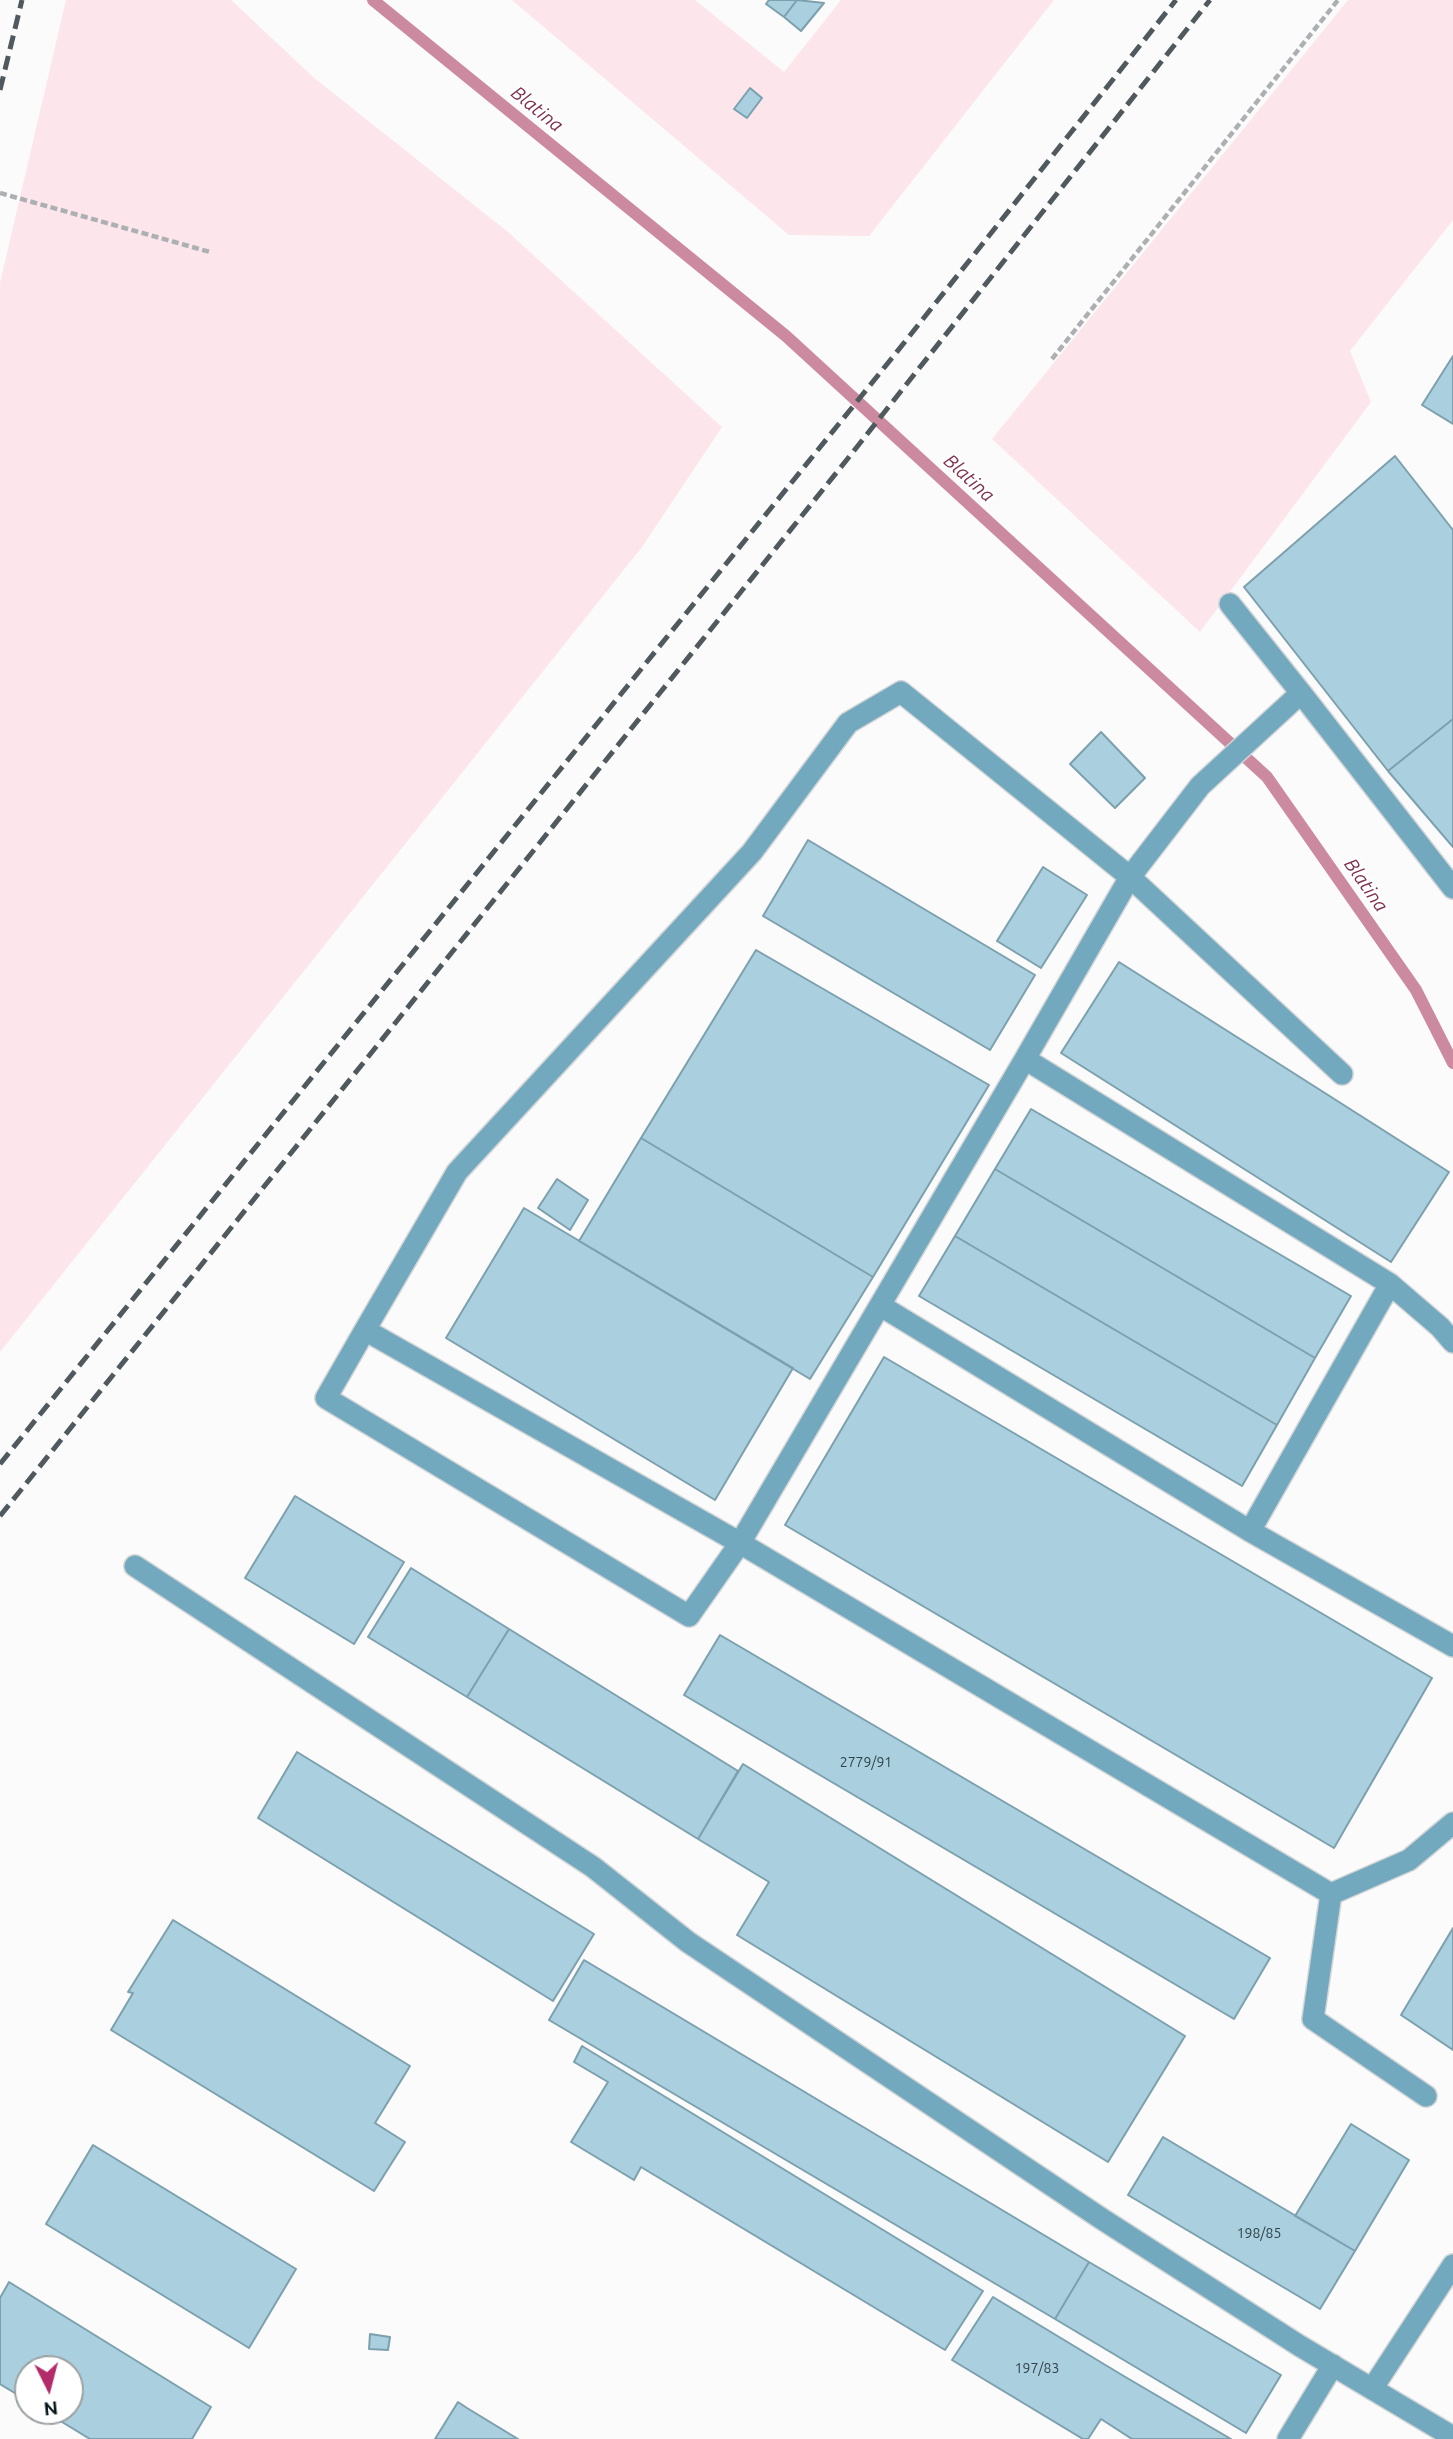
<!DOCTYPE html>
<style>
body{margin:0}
#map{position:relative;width:1453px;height:2439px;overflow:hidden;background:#fbfbfb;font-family:Ubuntu,sans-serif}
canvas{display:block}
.north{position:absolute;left:14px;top:2355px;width:70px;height:70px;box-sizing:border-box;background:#fff;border:2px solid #9ca1a3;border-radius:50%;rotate:174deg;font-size:19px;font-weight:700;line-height:28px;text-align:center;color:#07151a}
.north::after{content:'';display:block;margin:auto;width:24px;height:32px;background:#b42b6a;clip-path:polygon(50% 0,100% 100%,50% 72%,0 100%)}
</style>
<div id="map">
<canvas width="1453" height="2439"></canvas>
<div class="north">N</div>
</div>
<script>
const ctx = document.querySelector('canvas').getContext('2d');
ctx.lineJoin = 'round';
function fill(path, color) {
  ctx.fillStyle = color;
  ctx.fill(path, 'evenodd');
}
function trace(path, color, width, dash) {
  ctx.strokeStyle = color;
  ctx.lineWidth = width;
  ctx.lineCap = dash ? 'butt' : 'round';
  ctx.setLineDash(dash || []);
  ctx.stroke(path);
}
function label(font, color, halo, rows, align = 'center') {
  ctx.font = font + ' Ubuntu,sans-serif';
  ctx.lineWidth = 5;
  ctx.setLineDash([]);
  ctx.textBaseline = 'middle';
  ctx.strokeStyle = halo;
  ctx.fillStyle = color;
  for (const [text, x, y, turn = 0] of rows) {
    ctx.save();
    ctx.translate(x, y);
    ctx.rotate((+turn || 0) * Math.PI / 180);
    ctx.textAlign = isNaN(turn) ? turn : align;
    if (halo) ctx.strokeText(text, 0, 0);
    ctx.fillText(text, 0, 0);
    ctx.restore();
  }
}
fill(new Path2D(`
 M66,0h165l82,77 195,155 214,195 -80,120 -642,805v-1069z
 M512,0h183l89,72 57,-72h213l-185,236 -80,-1z
 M1348,0h105v220l-103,131 21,51 -171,230 -208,-193z`), '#fde5ec');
trace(new Path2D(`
 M373,0l413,336 481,441 149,213 37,73`), '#cc8aa0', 12);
const building = new Path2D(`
 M769,0h28l-13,17 -18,-13z
 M797,0l27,3 -23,28 -17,-14z
 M750,88l12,10 -15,20 -13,-9z
 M1453,356v68l-31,-19z
 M1395,456l58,74v189l-65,52 -144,-184z
 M1453,719v128l-65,-76z
 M1101,732l44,46 -30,30 -45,-44z
 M808,840l227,135 -45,75 -227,-134z
 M1043,867l44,28 -46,73 -44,-27z
 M756,950l233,135 -116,192 -232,-139z
 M1119,962l330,210 -58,90 -330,-209z
 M1031,1109l320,187 -36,62 -320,-189z
 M641,1138l232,139 -63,102 -231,-138z
 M995,1169l320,189 -38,67 -322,-189z
 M557,1179l31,21 -18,30 -32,-22z
 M524,1208l269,160 -78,132 -269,-162z
 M955,1236l322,189 -35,61 -323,-190z
 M884,1357l548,321 -98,170 -549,-323z
 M295,1496l109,66 -50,82 -109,-66z
 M411,1568l98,61 -42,68 -99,-60z
 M509,1629l229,142 -40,68 -231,-142z
 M720,1635l550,323 -36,61 -550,-324z
 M297,1752l297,182 -41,67 -295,-183z
 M743,1764l442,272 -77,126 -371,-227 32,-53 -71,-43z
 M173,1920l237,146 -35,57 30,19 -31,49 -263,-161 22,-37 -5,-1z
 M1453,1928v122l-52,-35z
 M584,1960l505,302 -34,57 -506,-299z
 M582,2046l401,245 -38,59 -304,-183 -7,13 -63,-38 37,-60 -34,-20z
 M1351,2124l58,36 -54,91 -60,-35z
 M1163,2137l192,114 -35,58 -192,-114z
 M93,2145l203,124 -47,79 -203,-124z
 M1089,2262l192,113 -35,58 -191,-114z
 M9,2282l202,125 -19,32h-102l-46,-28h26v-42h-42v32l-28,-17v-86z
 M993,2297l129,78 109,64h-99l-31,-20 -13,20h-5l-131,-79z
 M370,2334l20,3 -2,13 -19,-1z
 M458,2402l9,6 51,31h-83z`);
fill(building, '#aacfde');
trace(building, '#7ca0ae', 2);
const minor = new Path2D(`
 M1230,604l71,89
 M1025,1059l105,-182 70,-91 101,-93 152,195
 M1342,1074l-212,-197 -229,-185 -53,31 -96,129 -295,320 -92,158 375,213 591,351 78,-34 44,-37
 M881,1306l369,225 203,115
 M365,1330l-39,68 363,218 51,-73 285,-484 365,225 50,43 13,15
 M1250,1531l140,-247
 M135,1566l458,301 95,75 414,277 198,127 153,91
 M1331,1894l-18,125 113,77
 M1372,2389l81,-124
 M1288,2439l45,-74`);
trace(minor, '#d4d6d7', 24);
trace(new Path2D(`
 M0,193l210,59
 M1052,359l286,-359`), '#acb0b2', 4.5, [7, 3.5]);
trace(minor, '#72a9be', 21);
trace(new Path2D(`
 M0,90l22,-90
 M0,1464l892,-1106 284,-358
 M0,1516l849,-1059 361,-457`), '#505a5e', 5, [14, 7]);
label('14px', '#30444b', null, [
 ["2779/91",866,1762],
 ["198/85",1259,2233],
 ["197/83",1037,2368]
]);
label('italic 19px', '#7e2f4f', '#fff', [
 ["Blatina",537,109,39],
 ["Blatina",969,478,42],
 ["Blatina",1366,885,55]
]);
</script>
